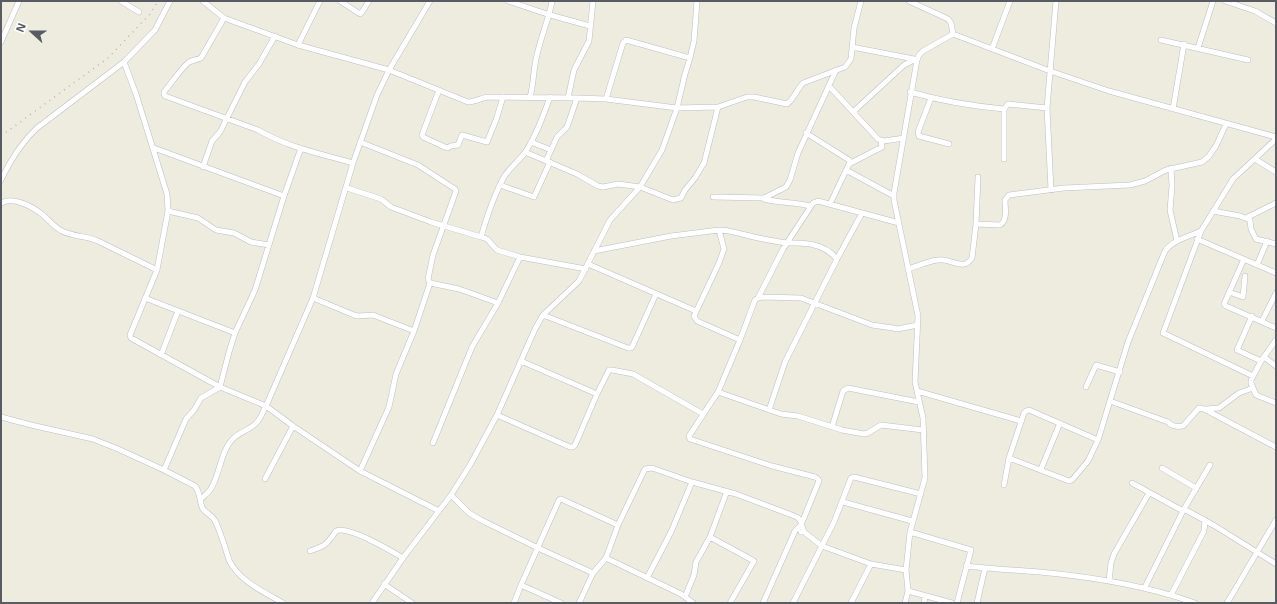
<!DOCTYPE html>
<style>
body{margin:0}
#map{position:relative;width:1277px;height:604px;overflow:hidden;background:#edecdf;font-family:"Noto Sans",sans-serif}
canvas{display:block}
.frame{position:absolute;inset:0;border:2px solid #585b62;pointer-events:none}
.north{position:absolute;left:12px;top:12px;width:40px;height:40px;-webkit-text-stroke:3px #fff;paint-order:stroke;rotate:291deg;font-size:11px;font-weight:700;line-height:16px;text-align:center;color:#585b62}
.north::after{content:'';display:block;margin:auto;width:14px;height:18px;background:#585b62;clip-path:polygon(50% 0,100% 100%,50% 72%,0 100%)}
</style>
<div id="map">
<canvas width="1277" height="604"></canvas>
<div class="frame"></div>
<div class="north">N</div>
</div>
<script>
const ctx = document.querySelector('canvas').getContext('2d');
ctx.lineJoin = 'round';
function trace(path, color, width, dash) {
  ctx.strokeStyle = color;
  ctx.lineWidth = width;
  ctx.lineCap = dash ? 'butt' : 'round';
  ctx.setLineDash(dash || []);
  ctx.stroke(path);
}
const street = new Path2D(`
 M121,1l18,11
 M203,1l21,17 74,27 91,25 79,32c7,0 13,-4 20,-5l89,1 29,1 71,9 41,-1 29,-10h7l33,7c7,-5 10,-15 16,-21l42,-16 6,-8 3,-31 7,-27
 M340,1l20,13 2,-2 7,-11
 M508,1l42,14 40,11
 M909,1l39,18 3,4 2,11
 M1225,1l30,10 21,12
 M224,18l-23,40c-4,2 -8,2 -12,4 -6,4 -19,23 -25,30v2l1,2 93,34c29,17 63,24 95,33
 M953,34l97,37 59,20 167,46
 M1161,40l87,20
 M1,42l18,-41
 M298,45l22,-44
 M852,47l62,12
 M1198,48l15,-47
 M992,49l18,-48
 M124,62l12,32 31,100 1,17 -11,59 -27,65 1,3 89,49 46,19 27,20 67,45 79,40
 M829,86l49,53 6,2 20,-3
 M439,90l-17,45 1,2 24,11 4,-2 7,-1 4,-10 25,7 9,-22 7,-23
 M910,92c31,9 62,14 94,17
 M530,97c4,-13 3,-28 7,-42 4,-19 12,-36 15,-54
 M568,98l6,-28 15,-29 4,-40
 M931,98l-13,34 1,4 30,8
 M606,99l17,-56 3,-3 64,18
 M1173,109l11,-65
 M853,112l51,-47 14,-7
 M806,133l43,27 1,2 -20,42
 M531,142l20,8
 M154,148l130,48
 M525,152l52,22 21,12 5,1 15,-3 22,3 33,13 8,-2 4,-8 10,-12 9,-15 14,-56
 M1004,159v-50l4,-5 39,4
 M1255,159l21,13
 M546,161l11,-24 10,-10 10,-29
 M849,164l33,-17 -1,-6
 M203,167l9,-26 8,-9 25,-50 14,-18 16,-28
 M1171,168l1,18 -2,24 7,31
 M846,170l48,26
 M1,180c9,-19 20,-37 36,-52l87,-66 31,-32 15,-29
 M500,185l34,12 16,-35
 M347,188l34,11 10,8 40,15 50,15 6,2 10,11 23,7 66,12
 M1051,190l-4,-82 9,-107
 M713,197l51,1 22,-11 4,-7 8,-27 38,-83
 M764,199c15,4 31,3 46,7
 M1,203c13,-7 32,4 42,12 6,5 12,13 19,16 12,6 25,5 36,10l59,29
 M168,211l30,7 18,12 18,3 17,9 18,3
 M1213,211l27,5 10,4 1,9 5,10 20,5
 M1246,218l30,-15
 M976,224l24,1c8,-5 5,-17 5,-25l4,-5 55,-7 66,-3 15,-4 21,-11 36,-8 7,-6 7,-10 10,-22
 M719,230l5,19 -5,14 -25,53 3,5 43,19
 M481,237c6,-21 13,-42 23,-60 6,-10 16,-17 22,-26 11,-17 17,-35 24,-54
 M1197,239l79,34
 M594,251l77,-15 48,-6c9,0 18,3 27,5 11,3 22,5 34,7 11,2 23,0 34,3 10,2 17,7 23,14
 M1244,259l-20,45 2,2 50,22
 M588,264l108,47
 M1257,265l10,-24
 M908,269c10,-3 20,-8 30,-9 13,-2 25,12 34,-2l4,-34 2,-47
 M430,283l29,6 39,14
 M1229,292l14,5 2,-21
 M145,298l90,35
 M313,298l41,17 4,1 15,-1 41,16
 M758,298l4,-1 39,1 71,27 21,3 4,1 21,-4
 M543,315l85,33h3l2,-3 23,-51
 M1252,316l-15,34 24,11
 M1262,321l14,-28
 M1276,340l-15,21 -10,19v3l5,12 20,8
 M161,355l17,-44
 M1264,357l12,9
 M521,361l76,33
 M1253,376l-90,-43 38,-102 32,-52 43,-40
 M1086,387l10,-22 24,7
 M917,391l104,30
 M718,392l63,22 17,2 44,14 22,4 4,-1 13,-8 42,5
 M1110,401l58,21c4,5 9,5 15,4l16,-18 5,1 72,38
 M1206,409l13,-1 20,-15 14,-5
 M769,410l16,-48 52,-103 25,-46
 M497,415l73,32h3l2,-2 22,-51 12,-24h3l21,4 70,40
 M1,417l30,8 62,14 25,10 46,21 31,16c6,7 4,16 8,23 3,4 8,6 11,10 6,10 11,29 15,41 10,21 35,32 54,43
 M832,427l11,-36 5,-3 71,14
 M433,443l39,-96 26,-44 22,-46
 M1009,458l60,23 3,-1 16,-19 10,-21 30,-98 37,-91c8,-11 23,-14 36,-20
 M1162,468l34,20
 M1041,469l19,-46
 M164,470l22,-51 8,-9 7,-12 19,-11 9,-35 6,-19 20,-43 29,-94 17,-48
 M360,471l29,-64 7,-33 18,-43 16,-48 -2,-4 5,-24 23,-64 -1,-2 -37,-24 -58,-23
 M265,479l28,-53
 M1132,483l51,28
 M1004,485l5,-27 15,-45 2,-2 3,-1 69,30
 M451,495l18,18 12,7 57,28 55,25
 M201,499c3,-3 7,-6 9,-9 9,-12 10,-35 20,-48 8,-11 20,-11 27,-20 4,-4 6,-11 9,-16l47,-108 40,-135 24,-68 12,-25 41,-69
 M843,502l69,19
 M1184,509l31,17 61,38
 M801,532h3l18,14 49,18 35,6
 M910,532l61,18 -14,53
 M710,537l44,24 -24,42
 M310,551c17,-6 16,-6 26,-20 12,-6 55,20 67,27
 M606,558l75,36 12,9
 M966,566c25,3 49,4 74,6 53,5 105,13 155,31
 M647,578l24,-46 21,-50
 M1109,581l2,-18 3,-9 35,-61
 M384,584l28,19
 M521,585l40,18
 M1145,587l39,-78 26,-44
 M908,591l44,12
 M1171,595l33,-64 1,-11
 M685,597l9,-22 2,-13 14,-25 17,-46
 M372,603l31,-45 48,-63 19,-30 27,-50 38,-86 8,-14 36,-34 31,-61 30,-33 22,-37 15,-42 8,-34 5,-16 4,-17 3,-40
 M514,603l7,-18 38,-85 2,-1 57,26
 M579,603l14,-30 13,-15 12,-33 27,-56 7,-1 40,14 44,12 61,23 3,3 4,12
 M763,603l32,-72 6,-6 18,-44 -1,-2 -3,-2 -43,-11 -82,-27 -1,-3 29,-44 22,-52 15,-40 3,-2 25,-49 30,-46 5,-2 81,22
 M793,603l41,-81 17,-44 3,-1 67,17
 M851,603l20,-39
 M905,603l3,-12 -2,-21 4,-38 15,-54 -2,-60 -8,-36 3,-66 -24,-116v-7l23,-133 2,-5 4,-4 30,-17
 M924,603l1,-7
 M977,603l8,-35
 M1227,603l49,-83`);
trace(street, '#bcbec5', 6);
trace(street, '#fff', 5);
trace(new Path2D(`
 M1,136l107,-78 42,-44 8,-13`), '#b5b6b6', 1.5, [1, 5]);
</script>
